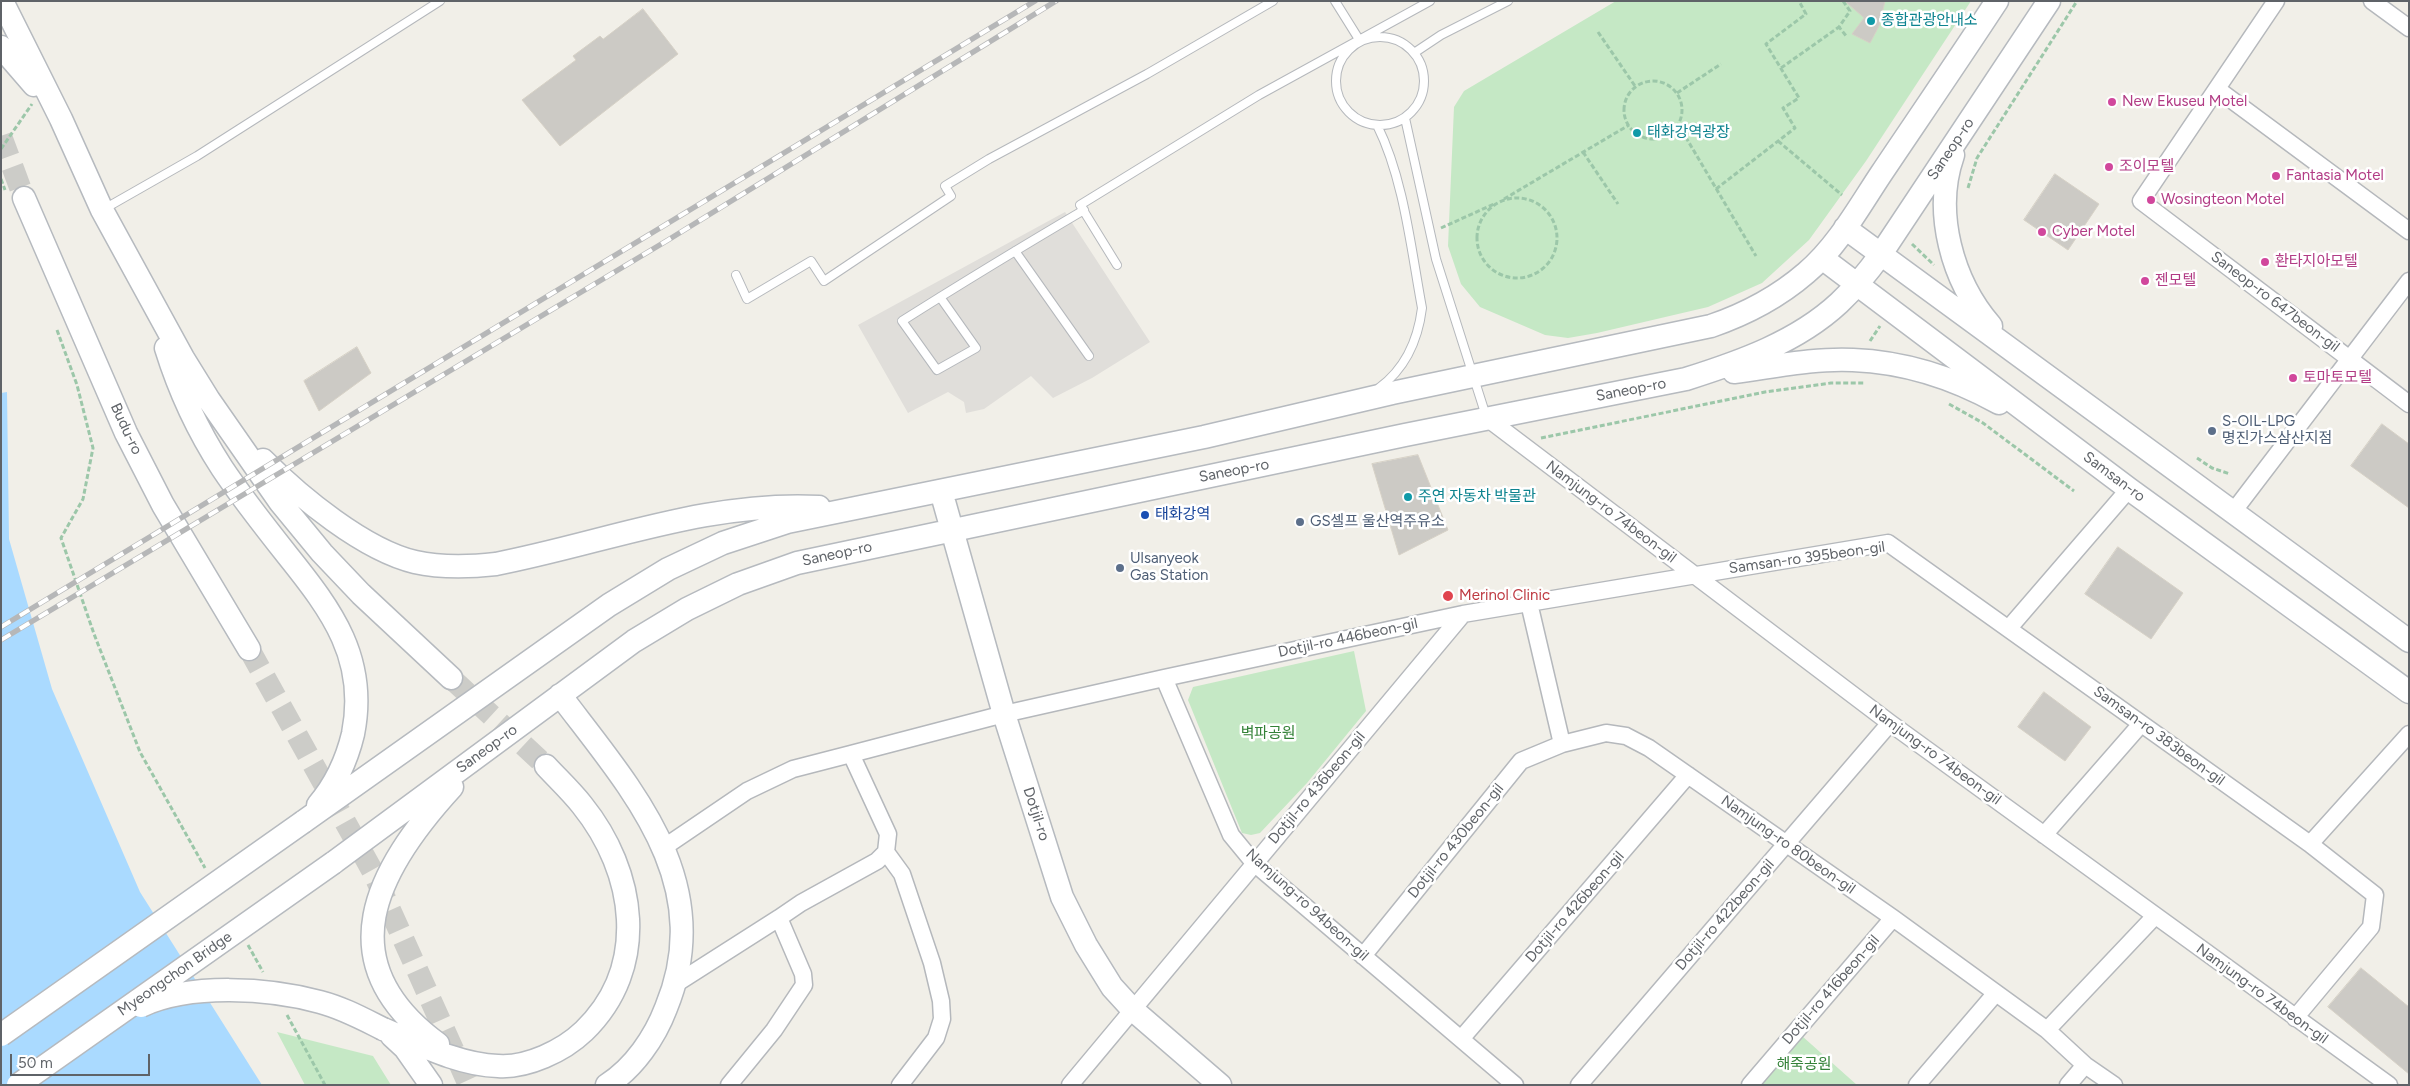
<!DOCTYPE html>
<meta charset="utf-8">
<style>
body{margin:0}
#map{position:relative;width:2410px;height:1086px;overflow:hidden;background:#f1efe8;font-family:Figtree,sans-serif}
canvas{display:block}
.frame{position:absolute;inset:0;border:2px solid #5f6368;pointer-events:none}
.scale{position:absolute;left:10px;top:1054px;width:140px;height:22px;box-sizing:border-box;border:2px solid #5f6368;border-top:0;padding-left:6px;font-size:15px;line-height:18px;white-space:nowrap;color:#5f6368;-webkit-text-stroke:4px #fff;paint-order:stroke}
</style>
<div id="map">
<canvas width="2410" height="1086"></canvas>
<div class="frame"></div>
<div class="scale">50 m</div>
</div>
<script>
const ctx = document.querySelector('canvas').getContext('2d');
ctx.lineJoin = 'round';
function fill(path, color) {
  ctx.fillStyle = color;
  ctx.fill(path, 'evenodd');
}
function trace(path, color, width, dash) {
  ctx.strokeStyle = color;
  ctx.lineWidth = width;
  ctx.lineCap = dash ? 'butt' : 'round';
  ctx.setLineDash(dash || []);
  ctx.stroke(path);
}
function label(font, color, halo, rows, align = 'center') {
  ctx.font = font + ' Figtree,"Noto Sans KR",sans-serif';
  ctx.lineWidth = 5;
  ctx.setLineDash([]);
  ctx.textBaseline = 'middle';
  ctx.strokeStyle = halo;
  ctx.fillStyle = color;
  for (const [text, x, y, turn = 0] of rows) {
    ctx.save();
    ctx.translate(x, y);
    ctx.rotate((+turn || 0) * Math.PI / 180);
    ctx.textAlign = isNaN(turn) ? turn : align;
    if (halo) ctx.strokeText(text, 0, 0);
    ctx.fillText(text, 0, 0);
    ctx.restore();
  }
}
fill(new Path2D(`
 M1065,212l85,130 -58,36 -39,20 -22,-22 -47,33 -18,4 -2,-11 -16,-10 -40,21 -50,-88z`), '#e0deda');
fill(new Path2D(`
 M1616,1h355l-105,160 -57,79 -47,43 -54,24 -111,26 -29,5 -23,-3 -65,-28 -19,-23 -13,-38 6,-139 10,-16z
 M1354,651l12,60 -59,72 -47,50 -9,2 -9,-2 -54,-133 5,-13z
 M277,1032l96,24 18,29h-86z
 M1802,1036l55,49h-96z`), '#c5e8c5');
fill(new Path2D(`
 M7,392l2,147 43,150 88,203 122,193h-261v-692z`), '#aadaff');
const building = new Path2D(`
 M1845,1h40l-6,25 -9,17 -18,-9 12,-16z
 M643,9l35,45 -118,92 -38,-46 54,-40 -3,-4 27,-20 3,3z
 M2055,174l44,30 -31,46 -44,-30z
 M357,347l14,26 -52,38 -15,-30z
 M2382,424l27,20v64l-58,-42z
 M1418,455l30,75 -49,25 -27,-91z
 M2118,547l65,46 -32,46 -66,-45z
 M2044,692l47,35 -26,34 -47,-34z
 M2361,968l48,39v67l-81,-67z`);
fill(building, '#cccac5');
trace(building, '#d6d1c6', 1);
trace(new Path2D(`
 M1,136l23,62
 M249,649l124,223 96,213
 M451,678l95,88`), '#ccccc8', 22, [22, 11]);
const service = new Path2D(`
 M1335,1l25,40
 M1336 81a44 44 0 1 1 88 0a44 44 0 1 1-88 0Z
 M1414,53l27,-18 67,-34
 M1405,118l31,141 50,157
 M1377,125c27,54 34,124 45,183 -4,32 -16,60 -43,80
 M104,209l93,-53 243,-155
 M1015,251l74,105
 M1117,265l-37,-60 179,-110 171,-94
 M736,275l11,24 64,-38 13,20 127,-85 -6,-10 44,-27 158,-85 126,-73
 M940,297l36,51 -39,22 -35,-49c60,-38 121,-75 182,-111`);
const minor = new Path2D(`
 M2276,1l-135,200 268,203
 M2372,1l37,27
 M2217,89l192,142
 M1487,418l403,305 499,362
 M2233,512l176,-231
 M1529,603l33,141
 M2009,628l120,-139
 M1164,678l67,157 23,28 261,222
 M2044,835l97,-111
 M663,848l84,-57 46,-22 58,-15
 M886,852l16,22 30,89 9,38 1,18 -6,19 -36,47
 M1363,956l158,-195 41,-17 44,-11 20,3 23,12 244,170 154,112 38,35 29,20
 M674,985l105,-67
 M2295,1018l76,-91 4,-32 -65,-51
 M2047,1030l108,-114
 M1461,1039l227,-264
 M729,1085l45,-55 30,-45 -1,-11 -24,-56 22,-15 76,-42 9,-9 2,-18 -37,-80 153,-40 160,-36 299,-64 425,-71 422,301 99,-110
 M1070,1085l393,-471
 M1579,1085l311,-362
 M1750,1085l143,-167
 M1917,1085l78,-91
 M2068,1085l17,-20`);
const secondary = new Path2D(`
 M2,1l59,118 41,91 81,148 26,42 71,102 42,51 39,41 90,84
 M1,47l33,38
 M1953,155c-20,57 -1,126 38,171
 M24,198l102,235 37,72 86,144
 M1845,228l564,413
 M1822,258l307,231 280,203
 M166,348c13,42 32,83 56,120 20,30 43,59 66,88 44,55 80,103 65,178 -6,25 -18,51 -35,71
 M1734,372c39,-5 80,-14 119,-12 51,2 101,18 146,43
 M263,460c37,37 101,90 152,102 27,6 54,5 81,2 108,-21 211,-63 323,-57
 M941,491l63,223 58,183 24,48 26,42 21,23 87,75
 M560,695c71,94 158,187 106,313 -11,29 -32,60 -59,77
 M303,822l306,-217 59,-36 55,-26 64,-21 417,-85 188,-44 319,-67c35,-12 66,-28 95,-53 31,-26 53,-66 75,-99 39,-58 78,-115 116,-173
 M333,863l301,-222 53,-32 51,-25 59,-21 608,-128 281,-56c54,-17 111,-37 153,-76 16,-15 29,-31 42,-49l168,-253
 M383,1029c36,15 76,36 115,37 29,2 65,-15 86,-35 66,-64 52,-159 -2,-226 -11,-14 -24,-26 -36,-39
 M392,1036l13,12 26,37
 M438,1044c-112,-82 -62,-174 14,-257`);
trace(service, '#b5b8bc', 10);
trace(minor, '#b5b8bc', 19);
trace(secondary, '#b6babf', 25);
trace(new Path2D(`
 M1843,1l7,10 -11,16 8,10
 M1598,32l37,54
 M1781,68l58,-41
 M1624 110a29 29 0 1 1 58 0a29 29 0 1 1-58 0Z
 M1677,93l44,-29
 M1678,124l78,132
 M1778,141l64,54
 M1,149l31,-45
 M1583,152l35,52
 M1,179l4,11
 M1968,188l9,-30 100,-157
 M1716,189l79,-61 -12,-20 16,-10 -33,-54 40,-30 -7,-13
 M1477 238a40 40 0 1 1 80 0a40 40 0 1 1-80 0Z
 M1504,199l125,-74
 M1441,228l53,-24
 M1912,244l22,21
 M57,330l20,55 16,63 -10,51 -22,39 33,96 46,118 65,116
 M1870,341l10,-15
 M1949,404l34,19 91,68
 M1541,438l224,-46 66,-9h33
 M2197,458l15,10 18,6
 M248,945l15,27
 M287,1015l38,70`), '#9cc7a9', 3, [5, 2.5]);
trace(service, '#fff', 8);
trace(minor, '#fff', 16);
trace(secondary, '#fff', 22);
const rail = new Path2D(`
 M1,627l1034,-626
 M1,640l667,-400 388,-239`);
trace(rail, '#b6b7b8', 5.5);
trace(rail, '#fff', 4, [11]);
const secondaryBridge = new Path2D(`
 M141,1006c49,-23 128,-18 179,-4 23,6 43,17 63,27
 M1,1035l302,-213
 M18,1085l315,-222`);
trace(secondaryBridge, '#b6babf', 25, []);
trace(secondaryBridge, '#fff', 22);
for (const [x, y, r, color] of [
 [1871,21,5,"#0f9aa8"],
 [2112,102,5,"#d1479c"],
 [1637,133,5,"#0f9aa8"],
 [2109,167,5,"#d1479c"],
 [2276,176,5,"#d1479c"],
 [2151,200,5,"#d1479c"],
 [2042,232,5,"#d1479c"],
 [2265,262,5,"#d1479c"],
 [2145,281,5,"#d1479c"],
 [2293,378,5,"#d1479c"],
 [2212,431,5,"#5c6f8a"],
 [1408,497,5,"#0f9aa8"],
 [1145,515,5,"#1a4fb4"],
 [1300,522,5,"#5c6f8a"],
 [1120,568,5,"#5c6f8a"],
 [1448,596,6,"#e0444e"]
]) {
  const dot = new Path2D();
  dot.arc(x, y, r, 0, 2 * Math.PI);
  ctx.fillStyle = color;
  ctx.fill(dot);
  trace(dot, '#fff', 2);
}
label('15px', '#0d838f', '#fff', [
 ["종합관광안내소",1881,21],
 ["태화강역광장",1647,133],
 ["주연 자동차 박물관",1418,497]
], 'left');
label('15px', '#b23c85', '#fff', [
 ["New Ekuseu Motel",2122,102],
 ["조이모텔",2119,167],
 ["Fantasia Motel",2286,176],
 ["Wosingteon Motel",2161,200],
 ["Cyber Motel",2052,232],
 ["환타지아모텔",2275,262],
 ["젠모텔",2155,281],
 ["토마토모텔",2303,378]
], 'left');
label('15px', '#5f6368', '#fff', [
 ["Saneop-ro",1951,149,-56],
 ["Saneop-ro 647beon-gil",2275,302,37],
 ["Saneop-ro",1631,390,-11],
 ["Budu-ro",126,429,65],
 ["Saneop-ro",1234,471,-11],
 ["Samsan-ro",2114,477,37],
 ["Namjung-ro 74beon-gil",1611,512,37],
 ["Saneop-ro",837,554,-12],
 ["Samsan-ro 395beon-gil",1807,558,-8],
 ["Dotjil-ro 446beon-gil",1348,638,-12],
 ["Samsan-ro 383beon-gil",2159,736,36],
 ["Saneop-ro",487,749,-36],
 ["Namjung-ro 74beon-gil",1935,755,36],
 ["Dotjil-ro 436beon-gil",1317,788,-50],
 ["Dotjil-ro",1036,814,72],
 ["Dotjil-ro 430beon-gil",1456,841,-51],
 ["Namjung-ro 80beon-gil",1788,845,35],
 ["Namjung-ro 94beon-gil",1307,905,42],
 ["Dotjil-ro 426beon-gil",1575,907,-49],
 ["Dotjil-ro 422beon-gil",1725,915,-49],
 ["Myeongchon Bridge",175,974,-35],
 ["Dotjil-ro 416beon-gil",1831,990,-49],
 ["Namjung-ro 74beon-gil",2262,994,36]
]);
label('15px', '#4e5e75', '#fff', [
 ["S-OIL-LPG",2222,422],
 ["명진가스삼산지점",2222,439],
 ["GS셀프 울산역주유소",1310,522],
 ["Ulsanyeok",1130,559],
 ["Gas Station",1130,576]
], 'left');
label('15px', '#164399', '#fff', [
 ["태화강역",1155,515]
], 'left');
label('15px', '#be3a42', '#fff', [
 ["Merinol Clinic",1459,596]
], 'left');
label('15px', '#348238', '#fff', [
 ["벽파공원",1268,734],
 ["해죽공원",1804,1065]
]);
</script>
